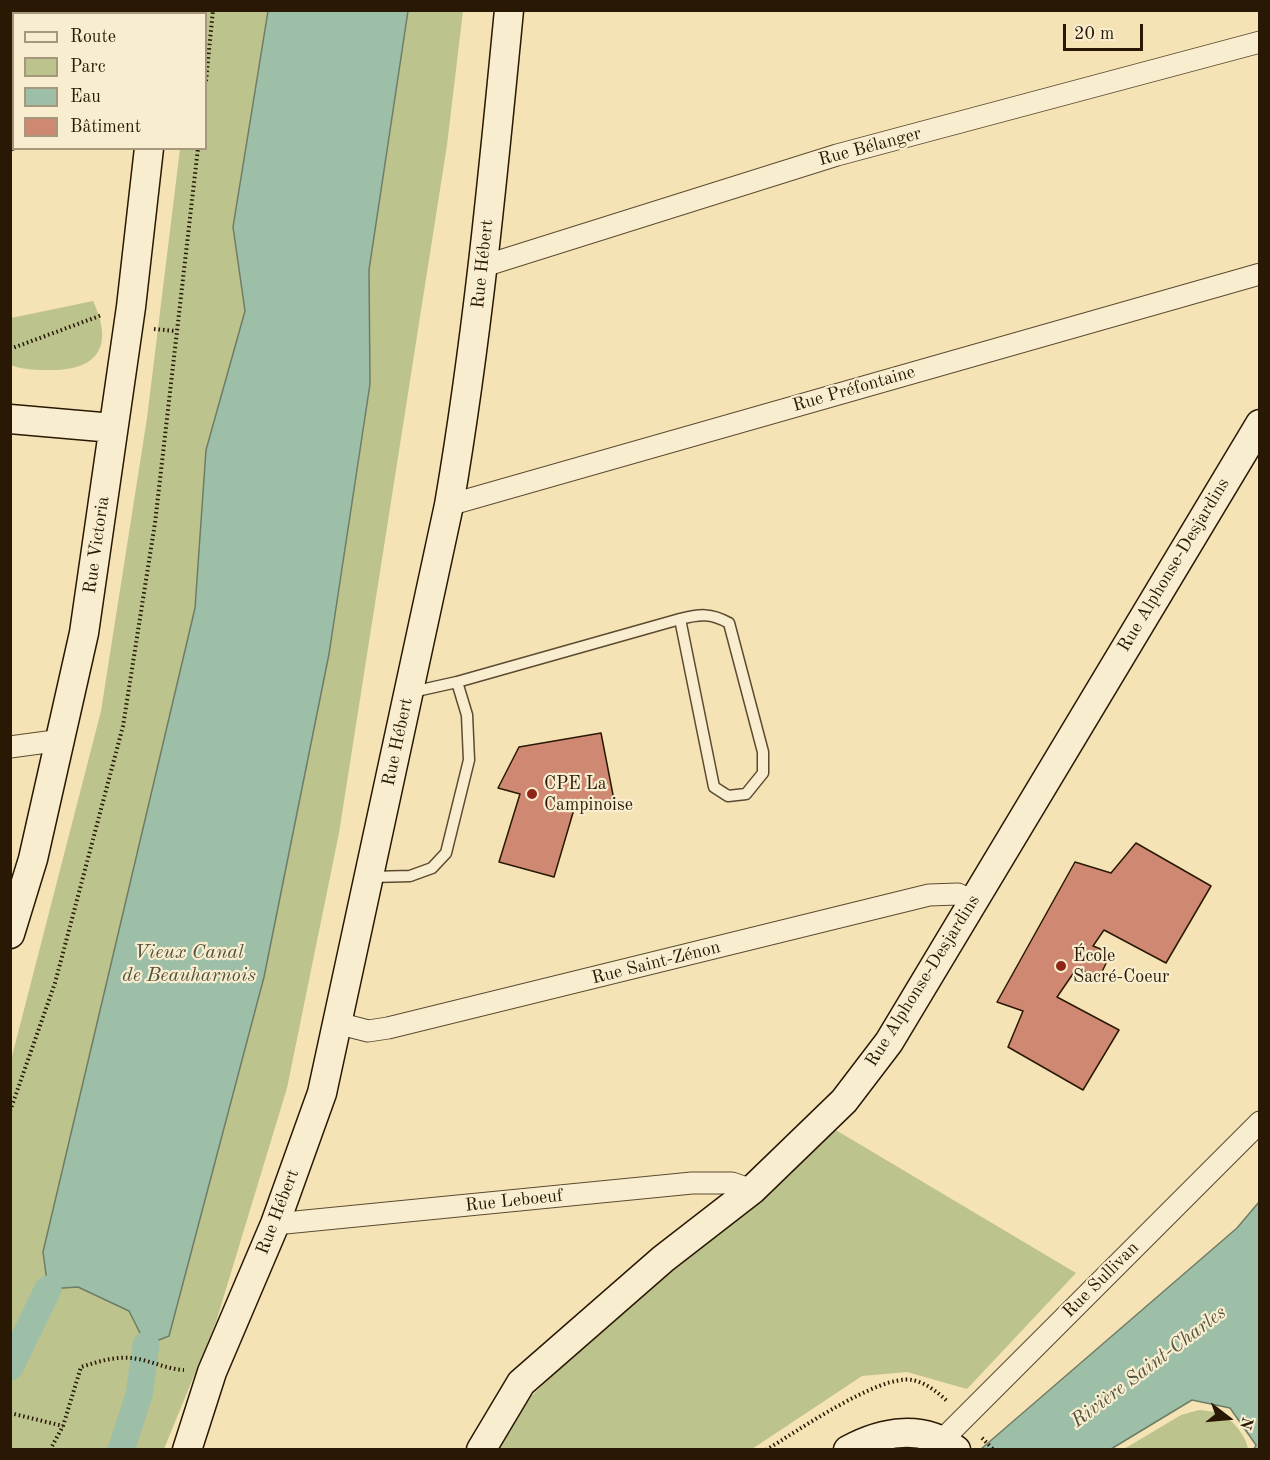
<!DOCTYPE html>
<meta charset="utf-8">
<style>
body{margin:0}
#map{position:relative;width:1270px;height:1460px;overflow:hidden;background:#f5e3b5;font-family:"Old Standard TT",serif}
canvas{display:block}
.frame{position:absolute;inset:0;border:12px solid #291803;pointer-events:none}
.legend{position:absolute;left:12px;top:12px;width:195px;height:138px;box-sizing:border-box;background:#f8edcf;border:2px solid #a5987d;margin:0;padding:8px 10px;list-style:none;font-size:18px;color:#291803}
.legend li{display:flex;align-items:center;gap:12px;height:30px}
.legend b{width:30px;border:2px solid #a5987d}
.north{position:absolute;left:1198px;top:1388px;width:60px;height:60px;-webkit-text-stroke:4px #f8edcf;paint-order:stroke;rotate:106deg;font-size:16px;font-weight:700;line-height:24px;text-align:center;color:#291803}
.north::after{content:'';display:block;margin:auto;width:21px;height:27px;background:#291803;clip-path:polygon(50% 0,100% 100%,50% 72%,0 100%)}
.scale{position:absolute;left:1063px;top:24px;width:80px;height:27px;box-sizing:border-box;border:3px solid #291803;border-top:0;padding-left:8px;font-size:18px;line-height:21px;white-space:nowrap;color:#291803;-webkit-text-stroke:4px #f8edcf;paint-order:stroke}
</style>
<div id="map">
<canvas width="1270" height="1460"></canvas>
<div class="frame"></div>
<ul class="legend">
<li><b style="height:8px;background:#f8edcf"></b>Route</li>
<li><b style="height:16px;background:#bdc38c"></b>Parc</li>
<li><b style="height:16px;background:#9dbfa8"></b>Eau</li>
<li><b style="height:16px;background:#cf8872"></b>Bâtiment</li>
</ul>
<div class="north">N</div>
<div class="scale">20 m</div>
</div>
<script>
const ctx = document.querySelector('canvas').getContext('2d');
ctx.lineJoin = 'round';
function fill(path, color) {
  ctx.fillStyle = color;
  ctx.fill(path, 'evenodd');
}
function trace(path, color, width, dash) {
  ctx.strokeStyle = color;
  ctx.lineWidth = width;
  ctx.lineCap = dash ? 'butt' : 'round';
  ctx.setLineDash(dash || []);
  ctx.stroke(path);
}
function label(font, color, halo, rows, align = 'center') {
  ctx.font = font + ' "Old Standard TT",serif';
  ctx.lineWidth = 4.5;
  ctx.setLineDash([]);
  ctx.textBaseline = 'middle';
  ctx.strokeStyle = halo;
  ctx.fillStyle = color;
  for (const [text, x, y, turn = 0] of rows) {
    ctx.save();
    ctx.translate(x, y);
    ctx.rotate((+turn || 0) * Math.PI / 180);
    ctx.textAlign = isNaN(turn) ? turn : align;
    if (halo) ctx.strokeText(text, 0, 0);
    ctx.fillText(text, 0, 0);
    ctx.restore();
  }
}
fill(new Path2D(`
 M197,11h266l-16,134 -108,688 -52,255 -71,234 -52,127 -153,1v-390l90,-349 46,-293 33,-269 26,-1v-134l-9,-1z
 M93,301c20,42 8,69 -41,69 -14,0 -29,0 -41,-5v-47z
 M834,1129l242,144 -109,116 -60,-17 -45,4 -110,73 -257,1 26,-44 83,-80 111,-91z
 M1199,1410c6,1 14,1 20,3 12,4 28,24 29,36h-124l57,-34z`), '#bdc38c');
const water = new Path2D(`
 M268,11h140l-39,259 1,114 -41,270 -65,323 -95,359 -23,9 -17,-34 -51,-24 -30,2 -5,-37 152,-644 11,-158 39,-139 -12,-84z
 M1259,1202v247h-5l2,-4 -26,-37 -38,-8 -81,49h-130l256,-221z`);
fill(water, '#9dbfa8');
trace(water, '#6f7c66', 1.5);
trace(new Path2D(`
 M10,1367l38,-78
 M121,1450l18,-55 7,-50`), '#9dbfa8', 27);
const building = new Path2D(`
 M14,55v56l-4,1v-56z
 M14,117v31h4l-8,3v-33z
 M601,733l13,67 -39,6 -21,71 -55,-15 21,-68 -22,-6 21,-41z
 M1136,843l75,43 -45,77 -62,-33 -11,16 18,7 -12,25 -22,-10 -20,29 62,33 -36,60 -75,-43 15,-36 -26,-9 78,-140 36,11z`);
fill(building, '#cf8872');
trace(building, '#291803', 1.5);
const lane = new Path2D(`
 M118,14l12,-4
 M10,40h4
 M412,692l45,-10 223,-63c20,-5 31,-6 49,4l34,129v21l-17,21 -18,2 -14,-9 -34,-168
 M372,877l38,-1 22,-8 14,-15 23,-93 -2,-45 -10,-33`);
const street = new Path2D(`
 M484,266l353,-111 423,-113
 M449,505l811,-231
 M10,747l52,-7
 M337,1023l31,8 20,-3 541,-133 29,-1 16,8
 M275,1224l417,-41h40l20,7
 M943,1439l317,-317`);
const secondary = new Path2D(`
 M165,14v-4
 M10,419l103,9
 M10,934l23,-75 51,-226 47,-326 18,-159
 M187,1450l25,-78 63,-148 47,-131 127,-588c28,-164 44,-329 60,-495
 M481,1450l40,-67 142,-124 89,-69 92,-89 45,-59 371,-618
 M848,1450c35,-19 75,-26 108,0`);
trace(lane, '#5c4b30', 13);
trace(street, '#5c4b30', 23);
trace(secondary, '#291803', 31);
trace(new Path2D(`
 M206,81l7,-71
 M154,329l21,2
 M10,349l92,-34
 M10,1111l45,-128 68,-257 32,-203 43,-375
 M10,1413l53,13
 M982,1438l12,12
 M50,1450l13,-24 18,-59c19,-6 37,-12 57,-8 16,3 29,10 46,11
 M766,1450c30,-18 113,-76 146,-70 13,2 27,13 36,22`), '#291803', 4, [1.5, 3]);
trace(lane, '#f8edcf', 10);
trace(street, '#f8edcf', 21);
trace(secondary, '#f8edcf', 28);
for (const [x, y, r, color] of [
 [532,794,6,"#8f2418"],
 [1061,966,6,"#8f2418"]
]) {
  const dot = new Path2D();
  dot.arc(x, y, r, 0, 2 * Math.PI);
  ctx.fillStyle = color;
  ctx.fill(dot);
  trace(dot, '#f8edcf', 2);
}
label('18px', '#291803', '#f8edcf', [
 ["Rue Bélanger",870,147,-15],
 ["Rue Hébert",483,264,-84],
 ["Rue Préfontaine",854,389,-16],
 ["Rue Victoria",97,545,-82],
 ["Rue Alphonse-Desjardins",1174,565,-59],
 ["Rue Hébert",398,742,-78],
 ["Rue Saint-Zénon",656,963,-14],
 ["Rue Alphonse-Desjardins",923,981,-58],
 ["Rue Leboeuf",514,1201,-6],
 ["Rue Hébert",278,1212,-69],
 ["Rue Sullivan",1101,1280,-45]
]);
label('18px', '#291803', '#f8edcf', [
 ["CPE La",544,784],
 ["Campinoise",544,805],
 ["École",1073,956],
 ["Sacré-Coeur",1073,977]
], 'left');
label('italic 20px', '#52523d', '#f8edcf', [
 ["Vieux Canal",189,953],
 ["de Beauharnois",189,976],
 ["Rivière Saint-Charles",1149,1367,-37]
]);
</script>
